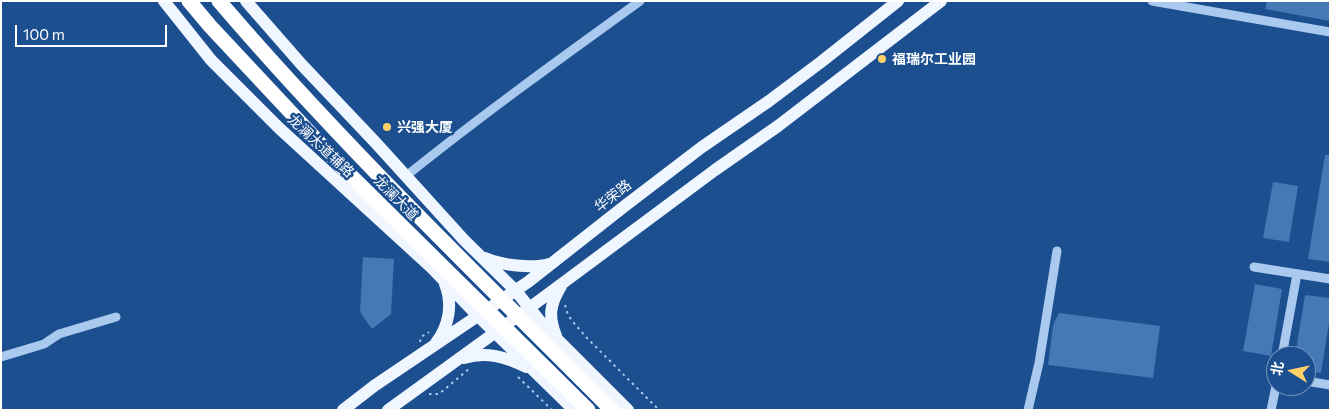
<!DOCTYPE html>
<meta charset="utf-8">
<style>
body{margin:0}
#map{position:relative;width:1331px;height:411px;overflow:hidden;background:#1b4f8f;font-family:Commissioner,"Noto Sans SC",sans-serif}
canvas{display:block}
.frame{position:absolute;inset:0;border:2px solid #fff;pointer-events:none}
.north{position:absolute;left:1266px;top:346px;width:50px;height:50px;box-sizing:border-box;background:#1b4f8f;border:1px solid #7695bc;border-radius:50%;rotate:280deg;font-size:14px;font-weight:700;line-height:20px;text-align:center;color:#fff}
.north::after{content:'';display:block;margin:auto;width:18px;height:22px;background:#ffd166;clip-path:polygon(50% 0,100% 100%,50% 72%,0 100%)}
.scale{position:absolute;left:15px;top:25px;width:152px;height:22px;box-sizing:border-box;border:2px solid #fff;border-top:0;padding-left:6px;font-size:15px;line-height:18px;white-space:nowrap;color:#fff;-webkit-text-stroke:4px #1b4f8f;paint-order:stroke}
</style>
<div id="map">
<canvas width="1331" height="411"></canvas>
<div class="frame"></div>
<div class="north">北</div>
<div class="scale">100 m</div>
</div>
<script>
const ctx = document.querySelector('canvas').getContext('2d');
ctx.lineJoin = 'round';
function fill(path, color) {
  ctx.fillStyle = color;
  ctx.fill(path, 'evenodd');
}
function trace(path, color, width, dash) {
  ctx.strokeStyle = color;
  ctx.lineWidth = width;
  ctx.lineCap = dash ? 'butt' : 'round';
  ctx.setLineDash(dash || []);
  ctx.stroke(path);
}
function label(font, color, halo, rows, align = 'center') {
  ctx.font = font + ' Commissioner,"Noto Sans SC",sans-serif';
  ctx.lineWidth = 5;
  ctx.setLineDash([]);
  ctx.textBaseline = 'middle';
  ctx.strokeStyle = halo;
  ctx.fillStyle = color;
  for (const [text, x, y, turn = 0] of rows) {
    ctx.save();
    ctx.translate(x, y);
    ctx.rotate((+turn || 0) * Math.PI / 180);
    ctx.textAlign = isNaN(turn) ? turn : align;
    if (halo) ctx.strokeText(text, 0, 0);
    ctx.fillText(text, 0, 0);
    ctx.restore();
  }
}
fill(new Path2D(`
 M1267,1h63v20l-65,-12z
 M1325,155h5v107l-22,-3z
 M1273,182l25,4 -9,56 -26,-4z
 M363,257l31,2 -3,55 -19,15 -12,-17z
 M1255,284l27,5 -11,67 -28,-5z
 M1305,295l25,3v19l-9,56 -15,-2v-15h-11z
 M1059,313l101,13 -7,52 -105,-13 5,-40z`), '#4478b7');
trace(new Path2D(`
 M565,305l3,10 5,7 13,15 73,73
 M420,342l1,-5 8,-5
 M518,377l34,33
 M429,394h10l31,-26`), '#a9c9ee', 2, [2.5, 4]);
trace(new Path2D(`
 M1152,1l178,31
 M406,176c76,-61 155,-118 234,-175
 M1254,267l76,12
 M1282,356l15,-82
 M1,357l43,-13 15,-10 57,-17
 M1306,381l24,4
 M1028,410l11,-47 18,-112
 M1271,410l5,-24`), '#a9c9ee', 9);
trace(new Path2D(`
 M164,1l47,59 68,68 153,140 46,48 96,94
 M246,1l56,64 73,77 89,98 52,51 27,34 85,85
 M485,258c16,7 47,11 64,6
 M556,336c-8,-20 -6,-32 5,-50
 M436,343c13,-17 17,-39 9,-59
 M464,358c22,-7 42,-1 62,9
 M343,410l31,-24 154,-104 98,-77 76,-58 67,-46 52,-39 77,-61
 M388,410l152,-110 175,-130 63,-44 163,-125`), '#f0f6ff', 12);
trace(new Path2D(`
 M189,1l21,25 129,138 249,246
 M219,1c123,144 260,275 393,409`), '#fff', 15);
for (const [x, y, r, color] of [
 [882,59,5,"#ffd166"],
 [387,127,5,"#ffd166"]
]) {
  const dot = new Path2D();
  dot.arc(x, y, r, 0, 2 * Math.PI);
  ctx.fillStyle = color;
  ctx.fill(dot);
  trace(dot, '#1b4f8f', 2);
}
label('bold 14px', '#fff', '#1b4f8f', [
 ["福瑞尔工业园",892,59],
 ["兴强大厦",397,127]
], 'left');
label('14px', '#fff', '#1b4f8f', [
 ["龙澜大道辅路",321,146,43],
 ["华荣路",613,196,-38],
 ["龙澜大道",396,198,45]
]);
</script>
